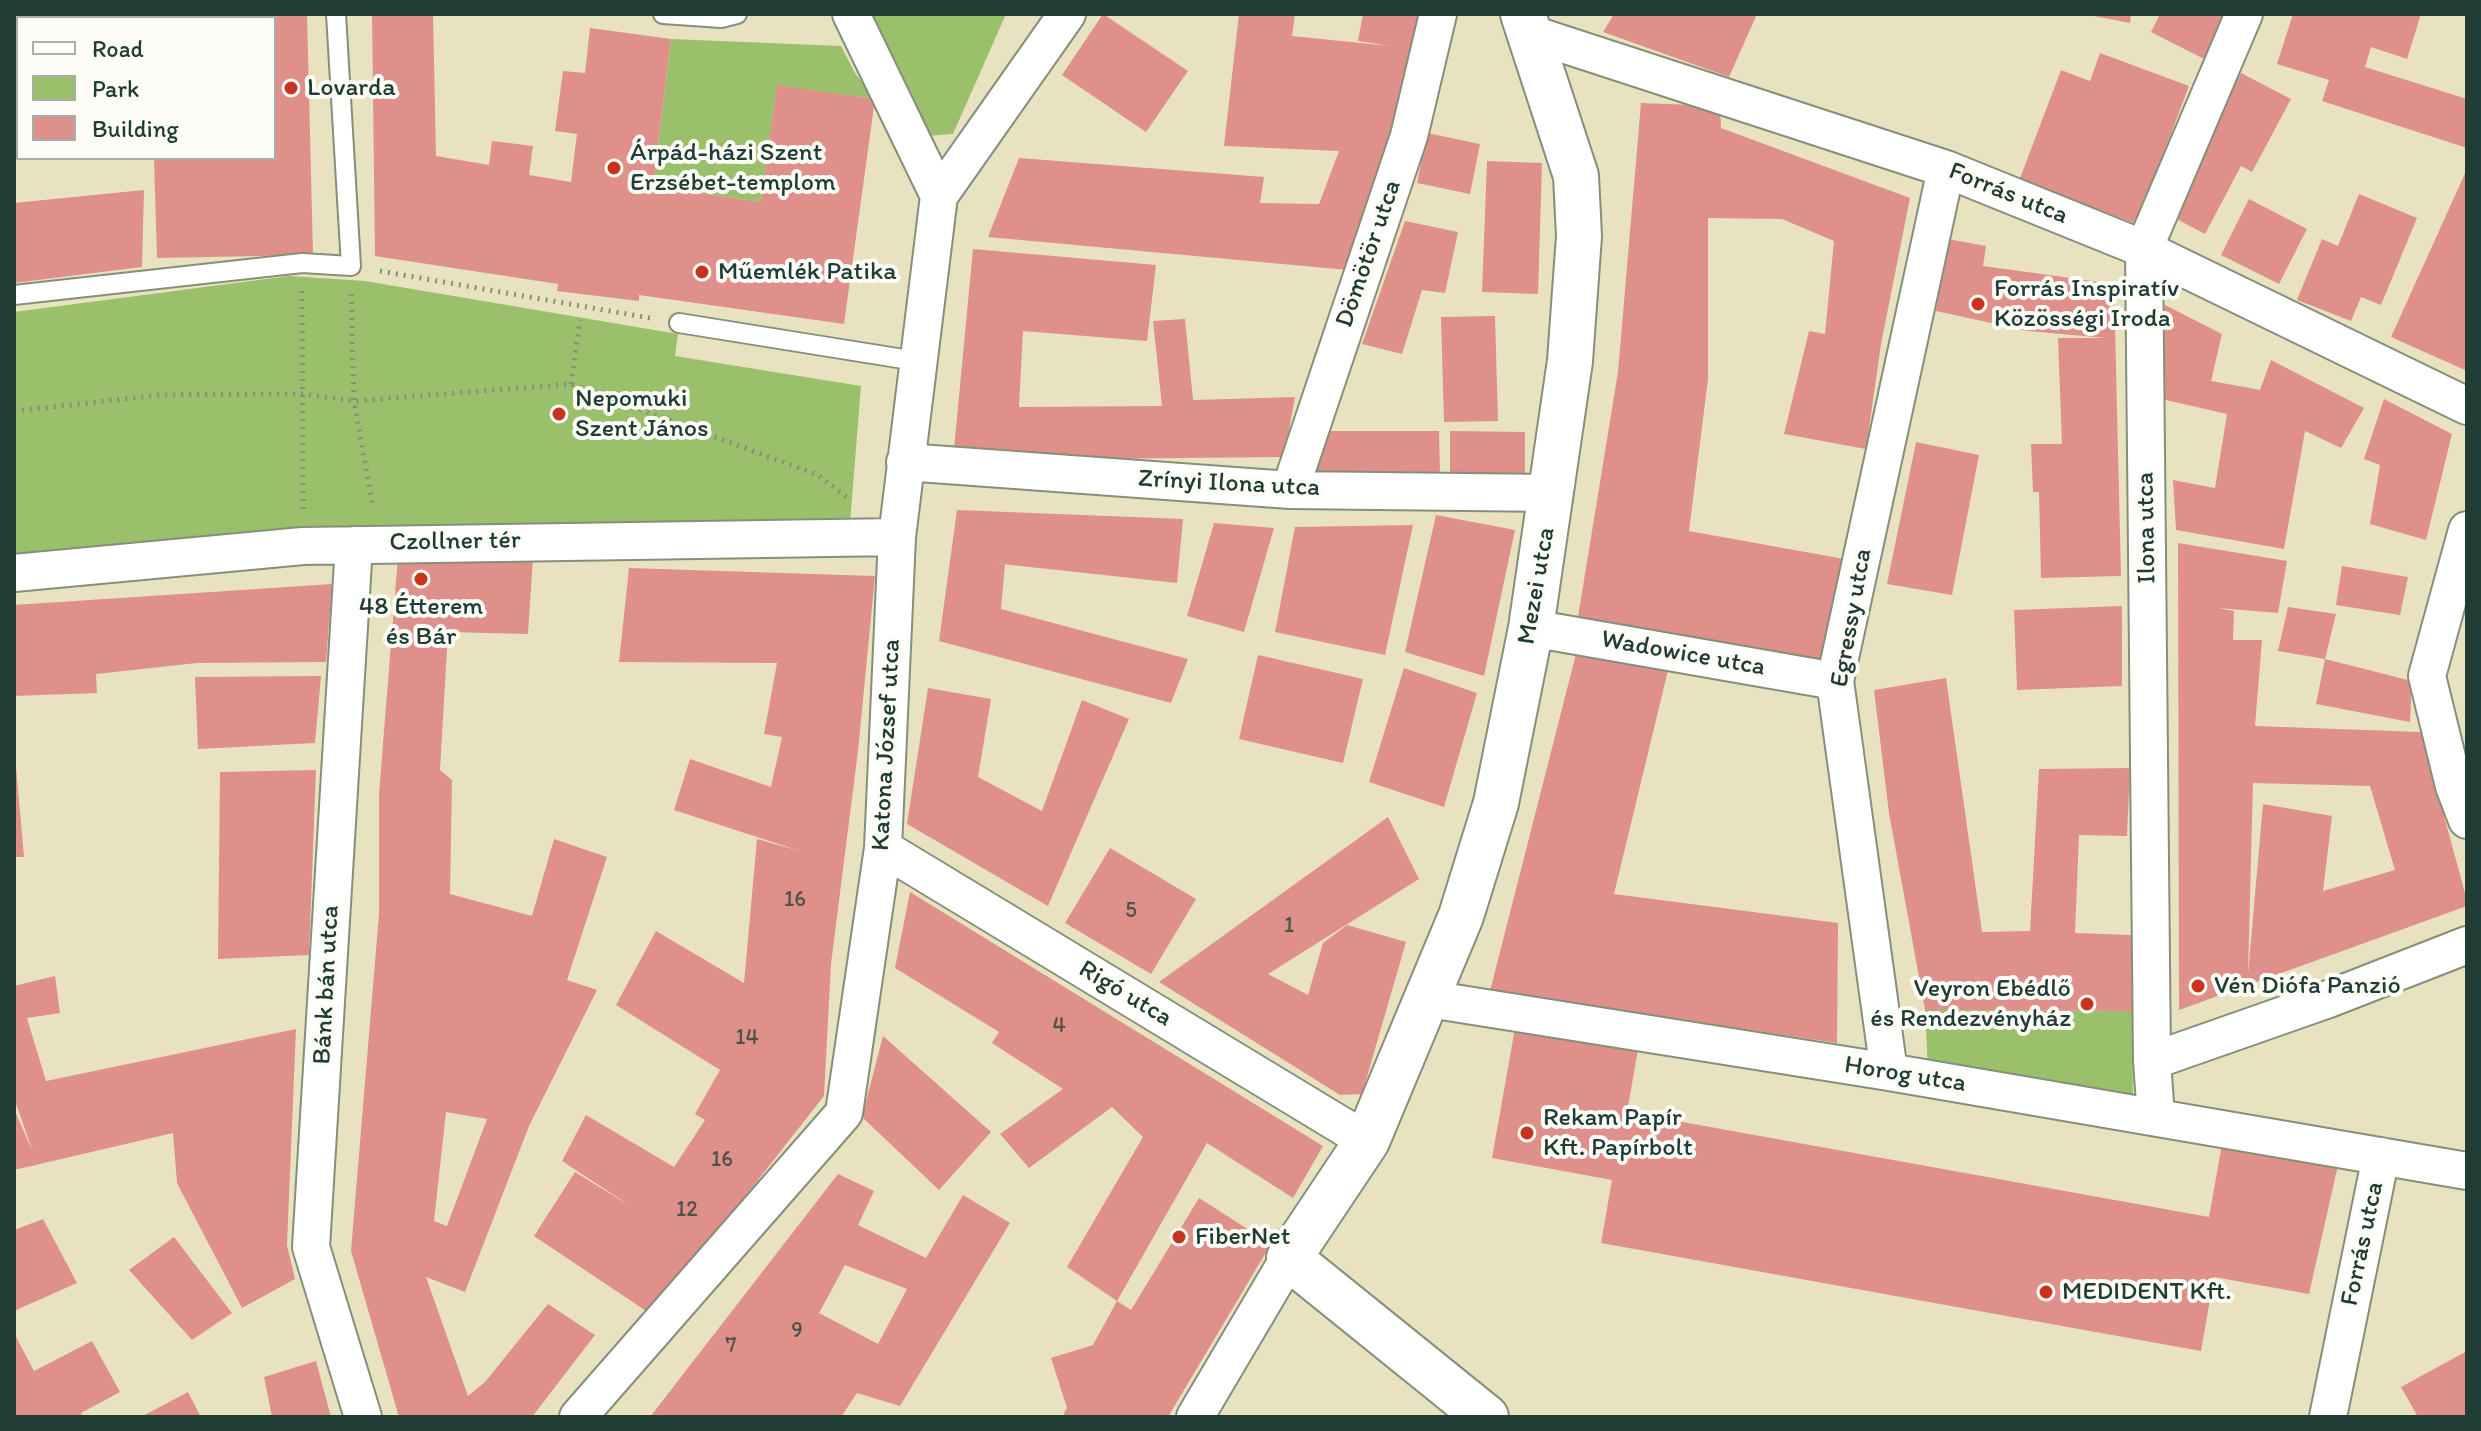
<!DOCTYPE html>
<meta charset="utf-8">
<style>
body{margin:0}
#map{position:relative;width:2481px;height:1431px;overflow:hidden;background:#e9e2c1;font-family:Itim,sans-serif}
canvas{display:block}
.frame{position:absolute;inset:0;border:16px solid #1f3d34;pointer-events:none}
.legend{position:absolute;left:16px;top:16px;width:260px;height:144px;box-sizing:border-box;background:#fdfcf7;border:2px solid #a4b0a9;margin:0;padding:10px 14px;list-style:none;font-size:24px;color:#1f3d34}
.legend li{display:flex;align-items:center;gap:16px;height:40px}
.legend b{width:40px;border:2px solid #a4b0a9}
</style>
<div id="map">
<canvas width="2481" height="1431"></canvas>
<div class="frame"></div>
<ul class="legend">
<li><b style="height:10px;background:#fff"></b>Road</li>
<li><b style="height:22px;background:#9ac06b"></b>Park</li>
<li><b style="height:22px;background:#df908b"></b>Building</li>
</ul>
</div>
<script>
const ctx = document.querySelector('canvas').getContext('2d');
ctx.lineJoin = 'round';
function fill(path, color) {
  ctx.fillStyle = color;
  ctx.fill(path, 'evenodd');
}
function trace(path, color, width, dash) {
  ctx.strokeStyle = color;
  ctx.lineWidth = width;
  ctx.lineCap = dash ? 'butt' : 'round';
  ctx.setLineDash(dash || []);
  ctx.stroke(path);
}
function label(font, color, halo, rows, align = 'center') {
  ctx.font = font + ' Itim,sans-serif';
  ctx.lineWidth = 8;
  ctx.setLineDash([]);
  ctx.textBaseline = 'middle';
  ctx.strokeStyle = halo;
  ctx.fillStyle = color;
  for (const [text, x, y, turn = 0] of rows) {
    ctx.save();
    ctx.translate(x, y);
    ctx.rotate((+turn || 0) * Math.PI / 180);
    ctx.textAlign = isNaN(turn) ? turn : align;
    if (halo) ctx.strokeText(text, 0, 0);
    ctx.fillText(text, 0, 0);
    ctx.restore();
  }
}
fill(new Path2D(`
 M871,14h135l-53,120 -26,2z
 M671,39l170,7 14,27 20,26 -98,-13 -16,116 -108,-16z
 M289,276l76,5 313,53 -3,22 186,30 -11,137 -836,36v-247z
 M1925,1010l207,1 1,90 -205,-32z`), '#9ac06b');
fill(new Path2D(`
 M151,14h156l6,241 -156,3 -3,-100h120v-140h-123z
 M372,14h61l3,142 53,9 3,-24 41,5 -4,29 42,7 6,-48 -22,-3 8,-60 22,2 5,-45 81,11 -18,147 108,16 16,-117 98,14 -31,225 -205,-29v6l-82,-10 1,-7 -183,-28z
 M1103,14l85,57 -42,61 -84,-57z
 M1239,14h56l-3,22 98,10 -32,-5 5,-27h57l-14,78 -58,178 -360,-33 31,-79 245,19 -4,26 59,1 20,-53 -115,-5z
 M1614,14h143l-28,63 -126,-45z
 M2083,14h48l-1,9z
 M2160,14h66l-22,45 -53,-27z
 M2293,14h128l-14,45 -36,-12 -6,20 102,32v49l-145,-47 7,-21 -52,-16z
 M2100,53l89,33 -52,138 -118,-43 42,-111 29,11z
 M2241,73l50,26 -39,73 -11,-6 -36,68 -38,-20z
 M1641,103l79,3 1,22 189,70 -29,146 -15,105 -82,-15 25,-103 16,3 9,-93 -52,-22 -74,-1v161l-19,152 155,28 -19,103 -248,-39 41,-251z
 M1427,133l53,11 -10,50 -53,-11z
 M1487,161l55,2 -4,131 -56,-2z
 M2467,169l-1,119 1,83 -76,-34z
 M144,190l-2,77 -128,16v-80z
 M2359,194l58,24 -36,87 -20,-8 -10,24 -54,-21 25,-61 16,7z
 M2249,199l58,30 -28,55 -58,-29z
 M1405,221l53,11 -13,61 -23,-3 -20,64 -40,-10z
 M1948,239l38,7 -3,20 131,18 7,292 -80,2 -2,-86h-6l-2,-48h31l-4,-106h48l-78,-7 -92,-20z
 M973,249l183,16 -9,76 -124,-10 -4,76 143,-1 -9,-85 32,-2 8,81 102,-3 -11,60 -202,2 -128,-10z
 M2165,305l57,29 -11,47 49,9 11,-30 93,48 -23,40 -36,-17 -21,118 -108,-19 -3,-50 42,8 12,-74 -70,-16z
 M1495,316l3,105 -54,1 -3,-105z
 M2384,399l68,35 -26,106 -56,-16 10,-59 -16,-6z
 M1324,431h115l1,43 -125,3z
 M1450,431l75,1v46l-75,-1z
 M1916,442l63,13 -27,140 -65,-11z
 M957,510l226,9 -6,64 -184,-20 12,1 -4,45 187,50 -17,44 -232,-62z
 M1436,515l79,15 -31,146 -79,-24z
 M1214,523l60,5 -30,104 -57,-16z
 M1413,525l-28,130 -110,-23 20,-105z
 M2178,543l109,18 -9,52 -60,-5 16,3 -1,29h29l-7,86 166,6 46,168v6l-288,104zM2253,783l117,3 25,84 -72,21 9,-75 -69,-12 -15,170z
 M398,556l135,1 -5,77 -80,-2 -8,138 12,10 -2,114 82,22 22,-77 53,18 -40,123 30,10 -68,136 -64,166 -39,-15 42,119 17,-14 63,-78 47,31 -63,82h-133l-48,-166 28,-337v-120zM446,1112l41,7 -40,107 -13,-5z
 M2342,566l66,11 -8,38 -64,-10z
 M629,568l246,8 -17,175 -27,213 -7,132 -172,219 -118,-79 41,-64 57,35 -70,-46 24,-46 88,52 31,-47 -10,-6 25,-44 -104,-65 40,-74 88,52 13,-144 43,12 -126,-41 16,-51 81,28 11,-50 -18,-3 13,-71 -158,-1z
 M332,584l-6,78 -129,1 -101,11 1,19 -83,3v-91z
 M2122,606v80l-105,4 -3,-80z
 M2288,607l48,7 -11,45 -47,-8z
 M1577,650l93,12 -56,232 224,29 -1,120 -347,-52z
 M1258,655l105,24 -20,84 -104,-24z
 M2325,659l87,22 -2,41 -94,-18z
 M1404,668l73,25 -33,114 -75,-25z
 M321,676l-6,67 -117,6 -3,-72z
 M1946,678l36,254 48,-1 9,-162 91,-1 -3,68 -48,-1 -4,98 56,2 1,76 -207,-1 -36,-197 -15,-123z
 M928,688l63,11 -13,78 64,34 40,-111 47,19 -81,187 -141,-82z
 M14,744l10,113h-10z
 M316,770l-7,185 -91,4 2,-187z
 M1388,817l31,62 -151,95 40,21 15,-52 24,-18 59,17 -44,152 -22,1 -181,-113z
 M1110,848l86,51 -45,75 -86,-51z
 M910,892l413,254 -30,52 -86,-55 -90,158 -50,-34 76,-130 -31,-30 -83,61 -29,-34 63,-45 -71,-46 7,-11 -104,-64z
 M55,976l5,37 -33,5 19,63 250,-52 -9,216 8,34 -53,29 -65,-125 -4,-50 -159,37v-61l19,43 -19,-54v-112z
 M1515,1028l123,22 -11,62 582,105 13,-73 116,21 -29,129 -95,-17 -13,74 -600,-108 11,-63 -120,-22z
 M883,1036l108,96 -52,58 -77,-73z
 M838,1174l36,17 -16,34 68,33 37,-63 47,28 -110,183 -43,-13 -16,24h-191zM845,1265l62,24 -29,55 -59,-31z
 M1199,1198l72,46 -103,173h-106l5,-9 -16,-50 42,-13 24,-44 14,9z
 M43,1219l34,64 -63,28v-81z
 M174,1237l58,76 -40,27 -63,-70z
 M14,1333l20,38 58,-30 28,51 -39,21 2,4h-69z
 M2467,1351v66h-49l-17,-30z
 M316,1361l15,56h-59l-8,-40z
 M188,1392l13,25h-60z`), '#df908b');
const lane = new Path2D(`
 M663,14l58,4 16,-4
 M14,295l288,-32 49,3 -15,-252
 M679,323l237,38`);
const street = new Path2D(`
 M851,14l88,182
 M1529,33l417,136 198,80 323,157
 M905,462l385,28 263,3
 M1290,490l119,-354 29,-122
 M2467,530l-40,146 27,110 13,34
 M354,545l-43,702 52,170
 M14,573l289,-27 594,-9
 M1531,628l304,53
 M883,848l484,293
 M1429,999l460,73 578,99
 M2152,1061l174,-61 141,-55
 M1889,1072l-54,-391 111,-512
 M2156,1117l-4,-56 -8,-812 100,-235
 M578,1417l266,-304 39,-265 14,-311 42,-341 128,-182
 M1195,1417l94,-159
 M2328,1417l53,-261`);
const secondary = new Path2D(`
 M1486,1417l-197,-159 78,-117 94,-225 35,-113 35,-175 39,-267 9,-125 -3,-60 -53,-162`);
trace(lane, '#84907a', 22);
trace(street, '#84907a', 40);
trace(secondary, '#84907a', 48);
trace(new Path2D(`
 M380,271l270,47
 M302,291l1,218
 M351,294l3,107 19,106
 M571,384l9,-64
 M14,411l146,-16 143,-1 51,7 217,-17 247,91 31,24`), '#84907a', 5, [2, 6]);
trace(lane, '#fff', 18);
trace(street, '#fff', 36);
trace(secondary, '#fff', 44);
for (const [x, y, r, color] of [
 [291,88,8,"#c8321e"],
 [614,168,8,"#c8321e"],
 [702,272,8,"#c8321e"],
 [1978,304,8,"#c8321e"],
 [559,414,8,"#c8321e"],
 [421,579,8,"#c8321e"],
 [2198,986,8,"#c8321e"],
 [2087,1004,8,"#c8321e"],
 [1527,1133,8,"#c8321e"],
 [1179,1237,8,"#c8321e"],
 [2046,1292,8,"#c8321e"]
]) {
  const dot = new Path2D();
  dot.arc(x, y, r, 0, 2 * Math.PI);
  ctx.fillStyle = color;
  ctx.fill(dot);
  trace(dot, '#fdfcf7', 3);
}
label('22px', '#4f524a', null, [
 ["16",795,900],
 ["5",1131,911],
 ["1",1289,926],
 ["4",1059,1026],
 ["14",747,1038],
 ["16",722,1160],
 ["12",687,1210],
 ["9",797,1331],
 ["7",731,1346]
]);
label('26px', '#1f3d34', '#fdfcf7', [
 ["Lovarda",307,88],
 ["Árpád-házi Szent",630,153],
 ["Erzsébet-templom",630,183],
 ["Műemlék Patika",718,272],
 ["Forrás Inspiratív",1994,289],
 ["Közösségi Iroda",1994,319],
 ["Nepomuki",575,399],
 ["Szent János",575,429],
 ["48 Étterem",421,607,"center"],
 ["és Bár",421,637,"center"],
 ["Vén Diófa Panzió",2214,986],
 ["Veyron Ebédlő",2071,989,"right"],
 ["és Rendezvényház",2071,1019,"right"],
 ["Rekam Papír",1543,1118],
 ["Kft. Papírbolt",1543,1148],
 ["FiberNet",1195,1237],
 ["MEDIDENT Kft.",2062,1292]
], 'left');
label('26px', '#1f3d34', '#fdfcf7', [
 ["Forrás utca",2008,194,22],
 ["Dömötör utca",1369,254,-71],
 ["Zrínyi Ilona utca",1229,484,3],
 ["Ilona utca",2147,528,-91],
 ["Czollner tér",455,542,-1],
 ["Mezei utca",1537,586,-80],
 ["Egressy utca",1852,618,-80],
 ["Wadowice utca",1683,654,10],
 ["Katona József utca",887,745,-87],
 ["Bánk bán utca",327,985,-87],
 ["Rigó utca",1125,994,31],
 ["Horog utca",1905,1075,9],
 ["Forrás utca",2363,1244,-78]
]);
</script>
